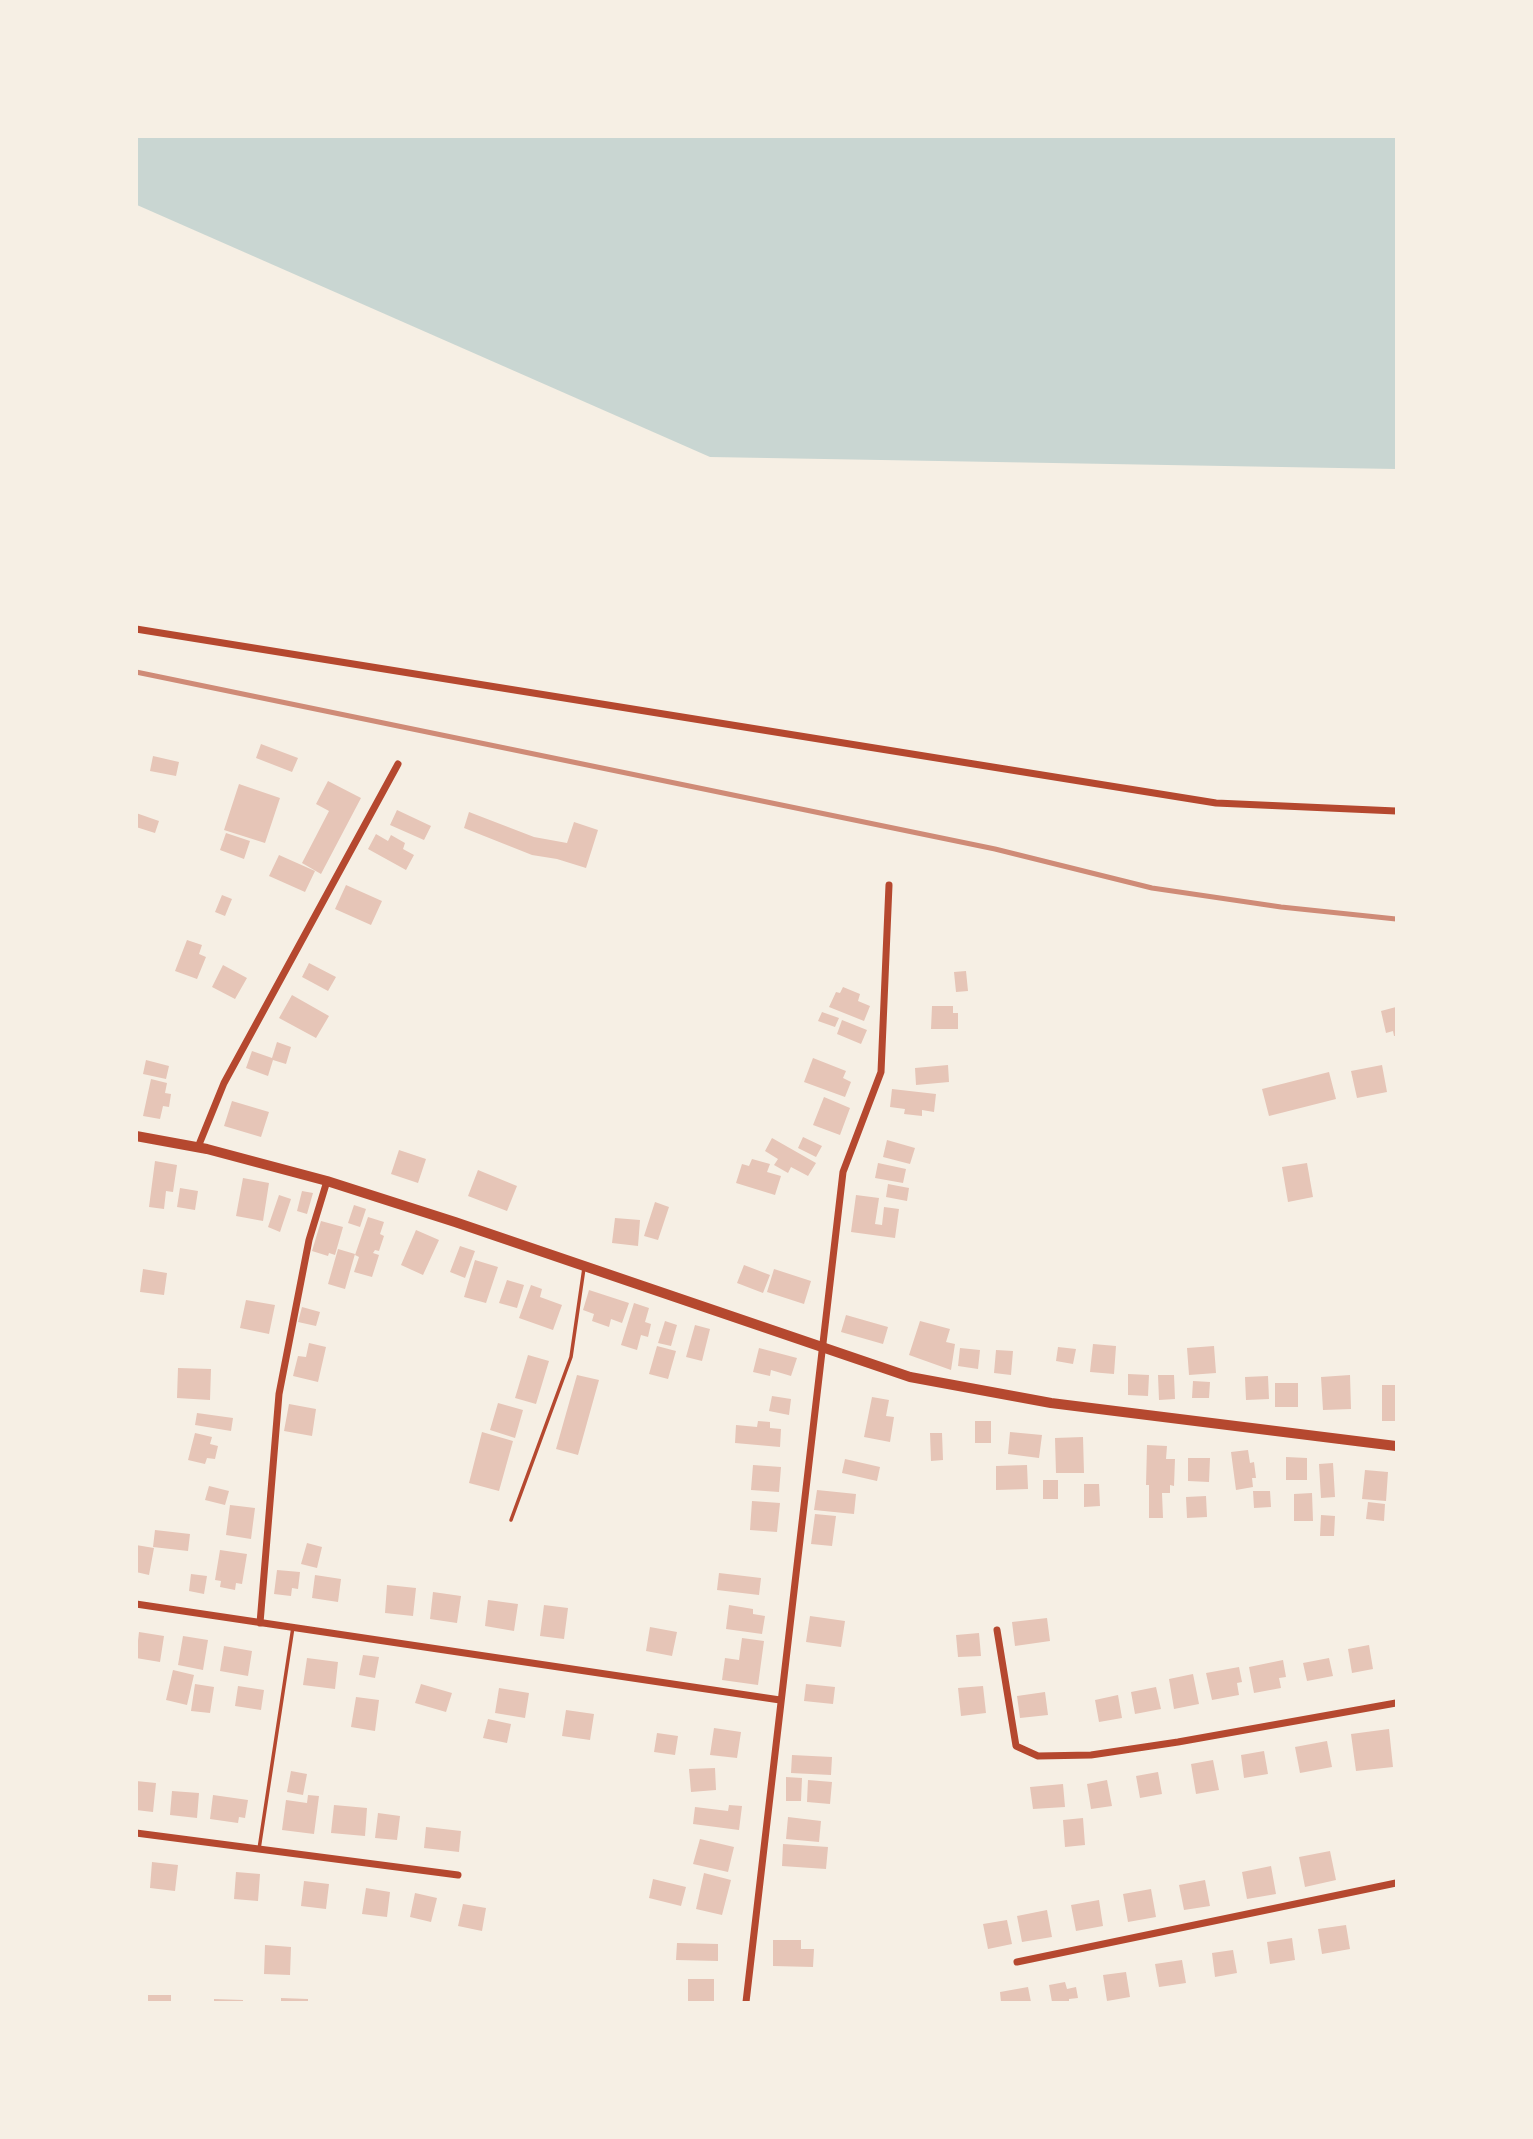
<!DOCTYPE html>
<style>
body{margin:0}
#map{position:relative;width:1533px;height:2139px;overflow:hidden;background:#f6efe4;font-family:Barlow,sans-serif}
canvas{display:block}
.frame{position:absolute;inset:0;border:138px solid #f6efe4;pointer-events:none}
</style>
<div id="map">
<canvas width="1533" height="2139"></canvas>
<div class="frame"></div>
</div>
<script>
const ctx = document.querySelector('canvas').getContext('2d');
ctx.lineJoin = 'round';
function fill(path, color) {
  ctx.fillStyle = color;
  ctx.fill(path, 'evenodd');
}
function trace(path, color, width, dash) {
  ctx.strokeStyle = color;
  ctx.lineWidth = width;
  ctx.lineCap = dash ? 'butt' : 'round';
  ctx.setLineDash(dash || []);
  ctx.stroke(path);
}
fill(new Path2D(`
 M137,136l1259,1v332l-686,-12 -573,-252z`), '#c9d6d2');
fill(new Path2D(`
 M261,744l37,14 -6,14 -36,-14z
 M153,756l26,6 -3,14 -26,-5z
 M328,781l33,17 -40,76 -19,-11 27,-52 -13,-7z
 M239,784l41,14 -15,45 -41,-13z
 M397,810l34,16 -7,14 -34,-15z
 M469,812l65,25 33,6 7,-21 24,8 -12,38 -29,-9 -25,-4 -68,-27z
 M136,813l23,8 -4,12 -19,-6z
 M226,833l24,8 -6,18 -24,-9z
 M376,834l12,7 3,-6 14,8 -2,6 11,6 -8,15 -38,-21z
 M279,855l36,16 -10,21 -36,-16z
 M346,885l36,16 -11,24 -36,-16z
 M222,895l10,4 -7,17 -10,-4z
 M187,940l15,5 -3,9 7,3 -9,22 -22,-8z
 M309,963l27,14 -8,14 -26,-14z
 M223,965l24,13 -12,21 -23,-12z
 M966,971l2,20 -12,1 -2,-20z
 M843,987l17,7 -2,7 12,5 -6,15 -35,-14 7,-15 4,1z
 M292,995l37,21 -13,22 -37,-20z
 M932,1006h21v7h5v16h-27z
 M1396,1007v29h-2l-1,-5 -7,2 -5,-22z
 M822,1012l17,6 -4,9 -17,-6z
 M842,1020l25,10 -6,14 -24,-10z
 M277,1042l14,5 -5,17 -13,-4 -5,16 -22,-8 6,-17 20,7z
 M813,1058l33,13 -3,7 8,4 -6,15 -41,-15z
 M146,1060l23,6 -3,13 -23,-5z
 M948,1065l1,17 -33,3 -1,-17z
 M1382,1065l5,27 -30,6 -6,-27z
 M1329,1072l7,27 -67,17 -7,-27z
 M151,1079l16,4 -2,10 6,1 -2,13 -6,-1 -3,13 -17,-3z
 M892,1089l44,5 -2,18 -12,-2v6l-18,-2 1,-5 -15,-2z
 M824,1097l26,11 -10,27 -27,-10z
 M232,1101l37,11 -8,25 -37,-11z
 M803,1137l19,9 -6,11 -18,-9z
 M772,1138l44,25 -8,13 -17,-9 -3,6 -14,-8 4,-6 -13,-8z
 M887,1140l28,8 -5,16 -27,-7z
 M399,1150l27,9 -8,24 -27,-9z
 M752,1159l18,5 -3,8 14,4 -6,19 -39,-12 6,-19 7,2z
 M155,1161l22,4 -4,27 -7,-1 -2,18 -15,-2z
 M878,1163l28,6 -3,14 -28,-5z
 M1307,1163l6,34 -25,5 -6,-35z
 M478,1170l39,16 -10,25 -39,-15z
 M243,1178l26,5 -6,38 -27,-5z
 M888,1184l21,4 -2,13 -21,-4z
 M180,1188l18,3 -3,19 -18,-3z
 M302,1191l11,2 -6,21 -10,-3z
 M279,1195l12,4 -11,33 -12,-5z
 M856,1195l23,3 -4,26 7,1 2,-18 15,2 -4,29 -44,-6z
 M655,1202l14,5 -11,33 -14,-4z
 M354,1205l12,4 -6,18 -12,-4z
 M368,1217l16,5 -4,12 4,2 -5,15 -4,-1 -2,3 6,2 -7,22 -18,-5 5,-15 -4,-2z
 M615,1218l25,2 -2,26 -26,-3z
 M321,1221l22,6 -8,28 -6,-2 -1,3 -16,-5z
 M416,1230l23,10 -16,35 -22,-10z
 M460,1246l15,5 -10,27 -15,-6z
 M338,1249l17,5 -10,35 -17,-5z
 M475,1260l23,7 -12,36 -22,-6z
 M744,1265l26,10 -7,18 -26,-10z
 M143,1269l24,4 -3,22 -24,-3z
 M774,1269l37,12 -7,23 -37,-12z
 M507,1280l17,5 -7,23 -18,-5z
 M531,1285l11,4 -2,8 22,8 -9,25 -34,-12z
 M589,1290l40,13 -7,20 -11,-4 -2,8 -17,-6 2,-7 -11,-4z
 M246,1300l29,5 -6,29 -29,-6z
 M634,1303l15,5 -4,14 6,2 -3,13 -7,-2 -4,15 -16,-5z
 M302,1307l18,5 -4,14 -18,-4z
 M846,1315l42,12 -5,17 -42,-12z
 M665,1321l12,4 -6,21 -13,-3z
 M920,1321l30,8 -4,13 9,2 -4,26 -42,-15z
 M695,1325l15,4 -8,32 -16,-4z
 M309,1343l17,4 -8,35 -25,-6 5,-20 8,1z
 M1093,1344l23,2 -2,28 -24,-2z
 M657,1346l19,5 -8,28 -19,-5z
 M1214,1346l2,27 -27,2 -2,-27z
 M1058,1347l18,2 -3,15 -17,-3z
 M759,1348l38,10 -6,18 -20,-6 -1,6 -17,-4z
 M960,1348l20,2 -2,19 -20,-3z
 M996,1350l17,1 -2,24 -17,-2z
 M528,1355l21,6 -13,43 -21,-6z
 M178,1368l33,1 -1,31 -33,-2z
 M1128,1374l21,1 -1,21 -20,-1z
 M577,1375l22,5 -21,75 -22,-6z
 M1158,1375h16l1,24 -16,1z
 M1350,1375l1,34 -28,1 -2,-33z
 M1268,1376l1,23 -23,1 -1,-23z
 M1193,1381l17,1 -1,16h-17z
 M1275,1383h23v24h-23z
 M1382,1385h14v36h-14z
 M772,1396l19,3 -2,16 -20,-4z
 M872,1397l17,3 -3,16 8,1 -4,25 -26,-5z
 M498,1403l25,7 -8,28 -25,-8z
 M289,1404l27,5 -4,27 -28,-5z
 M197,1413l36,5 -2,13 -36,-6z
 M758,1421l12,1v6l11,1 -1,18 -45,-4 1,-18 21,2z
 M975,1421h16v22h-16z
 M482,1432l31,9 -14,50 -30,-8z
 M1010,1432l32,3 -3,23 -31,-4z
 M195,1433l17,4 -2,7 8,2 -3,13 -8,-1 -2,6 -17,-4z
 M930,1433h12l1,27 -12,1z
 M1083,1437l1,36h-28l-1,-35z
 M1147,1445l20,1 -1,13h9l-1,27 -4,-1v8h-8l1,25h-14v-33h-3z
 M1248,1450l2,13 4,-1 2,16h-4l1,9 -17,3 -5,-38z
 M1286,1457l21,1v22h-21z
 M1188,1458h22l-1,24 -21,-1z
 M845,1459l35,8 -3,14 -35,-8z
 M1333,1463l2,34 -14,1 -2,-34z
 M753,1465l28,2 -2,25 -28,-2z
 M1027,1465l1,24 -32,1v-24z
 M1365,1470l23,2 -2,29 -24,-2z
 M1043,1480h15v19h-15z
 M1084,1484h15l1,22 -16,1z
 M209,1486l20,5 -4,14 -20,-5z
 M817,1490l39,4 -2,20 -40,-4z
 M1253,1491h17l1,16 -17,1z
 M1312,1493l1,28h-19v-27z
 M1206,1496l1,21 -20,1 -1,-21z
 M752,1501l28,2 -3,29 -27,-2z
 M1368,1502l17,2 -1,17 -18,-2z
 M230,1505l25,3 -4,31 -25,-4z
 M815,1514l21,2 -4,30 -21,-2z
 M1321,1515l14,1 -1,20h-14z
 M155,1530l35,4 -2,17 -35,-4z
 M307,1543l15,4 -5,21 -16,-4z
 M136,1545l18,3 -5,27 -13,-3z
 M220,1550l27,4 -5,30 -6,-1 -1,7 -15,-3 1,-6 -6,-1z
 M277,1570l23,2 -2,17 -6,-1 -1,8 -17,-2z
 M719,1573l42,5 -2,17 -42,-5z
 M191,1574l16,2 -3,18 -15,-3z
 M315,1575l26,4 -3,23 -26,-4z
 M387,1585l29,3 -3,28 -28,-3z
 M433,1592l28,4 -4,27 -27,-4z
 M488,1600l30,4 -4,27 -29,-5z
 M544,1605l24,3 -4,31 -24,-3z
 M729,1605l24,4v5l12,2 -3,18 -36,-5z
 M810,1616l35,5 -4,26 -35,-5z
 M1047,1618l3,23 -35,5 -3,-24z
 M650,1627l27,5 -5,24 -26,-5z
 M139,1632l25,4 -4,26 -24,-4z
 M979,1633l2,23 -23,1 -2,-22z
 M183,1636l25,4 -5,30 -25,-5z
 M742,1638l22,3 -6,44 -36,-5 3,-22 14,2z
 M1369,1645l4,24 -21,4 -4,-24z
 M224,1646l28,5 -4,25 -28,-5z
 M363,1655l16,2 -4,21 -16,-3z
 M307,1658l31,4 -3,27 -32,-4z
 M1329,1658l4,18 -26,5 -4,-18z
 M1283,1660l3,17 -7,1 2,10 -27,5 -5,-26z
 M1239,1667l3,15 -5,1 2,12 -27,5 -6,-27z
 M173,1670l21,5 -7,30 -21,-5z
 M1193,1674l6,30 -25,5 -5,-30z
 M195,1684l19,3 -4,26 -19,-2z
 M421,1684l31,9 -6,19 -31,-9z
 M806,1684l29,3 -2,17 -29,-3z
 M238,1686l26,4 -3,20 -26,-4z
 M983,1686l3,27 -25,3 -3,-28z
 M1156,1687l5,22 -26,5 -4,-22z
 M499,1688l30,5 -4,25 -30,-5z
 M1045,1692l3,23 -28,3 -3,-22z
 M1118,1695l4,23 -23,4 -4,-22z
 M356,1697l23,3 -4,31 -24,-4z
 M566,1710l28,4 -4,26 -28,-4z
 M488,1719l23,5 -4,19 -24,-5z
 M714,1728l27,4 -4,26 -27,-3z
 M1389,1729l4,38 -37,4 -5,-37z
 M657,1733l21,3 -3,19 -21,-3z
 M1327,1741l5,26 -32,6 -5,-26z
 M1264,1751l4,23 -24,4 -3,-23z
 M792,1755l40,2 -1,18 -40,-2z
 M1213,1760l6,30 -23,4 -5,-30z
 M715,1768l1,22 -25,2 -2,-23z
 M291,1771l16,3 -4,21 -16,-3z
 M1158,1772l4,22 -22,4 -4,-22z
 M786,1777l16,1 -1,23h-15z
 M808,1780l24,2 -2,22 -23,-2z
 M1107,1780l5,26 -21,3 -4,-25z
 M136,1781l20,2 -3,29 -17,-2z
 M1063,1784l2,23 -32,2 -3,-22z
 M172,1791l27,2 -2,25 -27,-3z
 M213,1795l35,5 -3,18 -6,-1 -1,6 -28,-4z
 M308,1795l11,1 -5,38 -32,-4 4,-30 21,3z
 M334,1805l33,3 -2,28 -34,-3z
 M729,1805l13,1 -3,24 -46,-6 2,-17 33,4z
 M378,1813l22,3 -3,24 -22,-2z
 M788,1817l33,4 -2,21 -33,-3z
 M1083,1818l2,27 -20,2 -2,-27z
 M426,1827l35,4 -2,21 -35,-4z
 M700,1839l34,8 -6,25 -35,-8z
 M783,1844l45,3 -2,22 -44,-3z
 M1330,1851l6,29 -31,7 -6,-30z
 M152,1862l26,3 -3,26 -25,-3z
 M1271,1866l5,28 -29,5 -5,-27z
 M236,1872l24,2 -2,27 -24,-2z
 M704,1873l27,7 -9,35 -26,-6z
 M653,1879l33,8 -5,19 -32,-8z
 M1205,1880l5,26 -26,4 -5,-25z
 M304,1881l25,3 -3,25 -25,-3z
 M366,1888l24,4 -3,25 -25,-3z
 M1151,1889l5,28 -28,5 -5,-28z
 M415,1893l22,5 -6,24 -21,-5z
 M1099,1900l4,26 -27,5 -5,-26z
 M463,1904l23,4 -4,23 -24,-5z
 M1047,1910l5,27 -30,5 -5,-26z
 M1007,1920l5,24 -24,5 -5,-25z
 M1346,1925l4,24 -28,5 -4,-25z
 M1292,1938l3,22 -25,4 -3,-22z
 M773,1940h28v9h13l-1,18 -40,-1z
 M677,1943l41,1v17l-42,-1z
 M265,1945l26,2 -1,28 -26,-1z
 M1233,1950l4,23 -22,4 -3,-24z
 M1182,1960l4,23 -27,4 -4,-23z
 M1126,1972l4,25 -23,4 -4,-26z
 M688,1979h26v23h-26z
 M1065,1982l2,7 9,-2 2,11 -9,1v3h-17l-3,-17z
 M1028,1987l3,15h-30l-1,-10z
 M148,1995h23v7h-23z
 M281,1998l27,1v3h-27z
 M214,1999l29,1v2h-29z`), '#e6c5b7');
trace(new Path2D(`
 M511,1520l60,-163 13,-89
 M259,1849l34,-222`), '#b5482f', 3.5);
trace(new Path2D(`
 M136,629l1080,174 180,8
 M198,1147l26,-64 174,-319
 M136,1604l644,96
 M260,1623l19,-229 30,-154 18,-59
 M997,1630l19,116 22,10 53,-1 87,-13 218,-39
 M136,1833l322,42
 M1017,1962l379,-79
 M746,2002l97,-830 38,-100 8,-187`), '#b5482f', 7);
trace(new Path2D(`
 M136,1136l71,13 120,32 128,41 455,155 141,26 345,43`), '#b5482f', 10);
trace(new Path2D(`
 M136,672l859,177 157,39 129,19 115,12`), '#cf8b77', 5);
</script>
